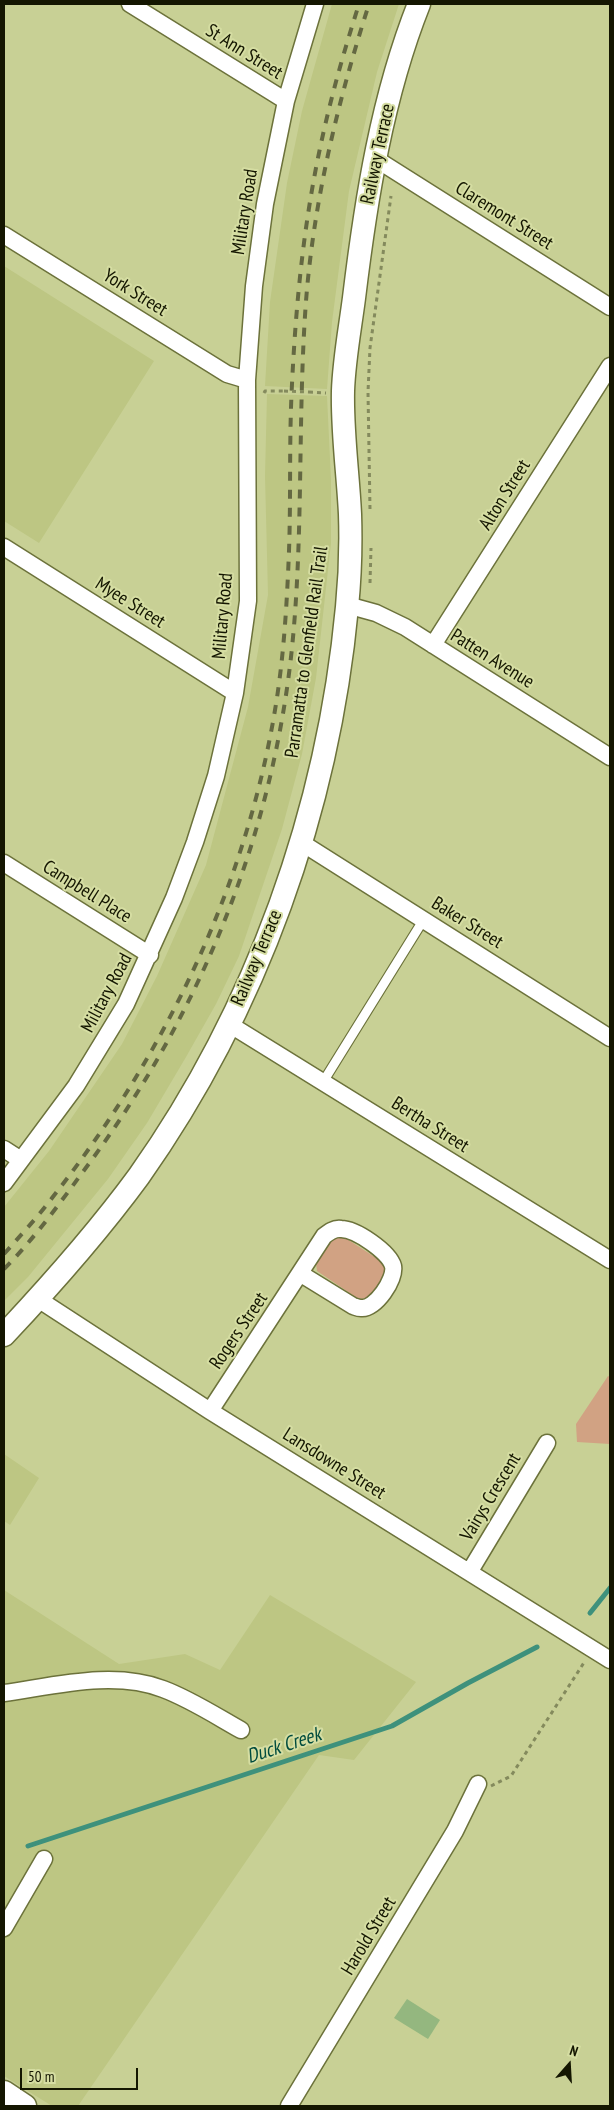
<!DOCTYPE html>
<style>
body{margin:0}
#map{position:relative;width:614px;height:2110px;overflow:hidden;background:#c8d095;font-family:"PT Sans Narrow",sans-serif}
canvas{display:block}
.frame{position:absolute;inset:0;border:5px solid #141601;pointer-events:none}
.north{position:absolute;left:544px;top:2040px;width:50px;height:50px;-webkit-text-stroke:4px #d5dda2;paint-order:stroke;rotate:19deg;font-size:14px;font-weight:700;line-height:20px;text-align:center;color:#141601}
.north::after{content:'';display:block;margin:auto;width:18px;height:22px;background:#141601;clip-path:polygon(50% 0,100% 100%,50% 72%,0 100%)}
.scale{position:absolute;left:20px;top:2068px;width:118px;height:22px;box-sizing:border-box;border:2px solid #141601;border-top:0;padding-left:6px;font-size:15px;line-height:18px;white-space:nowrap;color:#141601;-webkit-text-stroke:4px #d5dda2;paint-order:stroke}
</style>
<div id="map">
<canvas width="614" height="2110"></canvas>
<div class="frame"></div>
<div class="north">N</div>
<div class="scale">50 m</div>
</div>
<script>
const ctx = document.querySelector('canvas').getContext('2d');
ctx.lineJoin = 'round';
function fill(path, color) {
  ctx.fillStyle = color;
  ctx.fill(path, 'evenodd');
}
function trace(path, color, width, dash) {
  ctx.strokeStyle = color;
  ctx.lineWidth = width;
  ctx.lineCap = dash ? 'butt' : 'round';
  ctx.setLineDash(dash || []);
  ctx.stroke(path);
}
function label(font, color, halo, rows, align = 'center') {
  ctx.font = font + ' "PT Sans Narrow",sans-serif';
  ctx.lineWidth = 4;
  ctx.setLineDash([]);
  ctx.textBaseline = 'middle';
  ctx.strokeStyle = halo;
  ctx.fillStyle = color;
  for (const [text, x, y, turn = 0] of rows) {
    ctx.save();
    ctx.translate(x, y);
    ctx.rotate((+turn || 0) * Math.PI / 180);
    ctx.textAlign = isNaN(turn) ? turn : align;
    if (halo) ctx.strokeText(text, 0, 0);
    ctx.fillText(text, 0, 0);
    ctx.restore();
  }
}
fill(new Path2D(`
 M332,4h67l-22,68 -28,119 -17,131 -5,67 -62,-3 5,-84 17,-119 15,-72z
 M4,266l150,95 -115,182 -35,-22z
 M267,394l60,2 4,84v63l-15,135 -14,76 -20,75 -43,127 -23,48 -30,53 -39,66 -39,56 -80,98 -24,24v-94l45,-56 73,-107 35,-68 49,-111 42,-158 20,-112 -3,-119z
 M4,1454l35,24 -29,47 -6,-4z
 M4,1590l115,74 66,-10 35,16 50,-75 146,87 -62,78 -35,-5 -241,351h-26l-48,-30z`), '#bdc683');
fill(new Path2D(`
 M338,1236l9,3 37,24c4,13 -12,41 -27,35l-40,-27 -1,-8 14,-23z
 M608,1376l2,1v67l-33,-2 -1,-18z`), '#d1a283');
trace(new Path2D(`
 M590,1613l20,-25
 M28,1846l364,-120 76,-43 69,-36`), '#3e917c', 5);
fill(new Path2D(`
 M407,1999l33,21 -12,19 -34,-21z`), '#94b77f');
const lane = new Path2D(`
 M323,1082l101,-163`);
const street = new Path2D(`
 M130,4l156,97
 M376,159l234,148
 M4,235l223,139 20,6
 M4,547l231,146
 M347,605l29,8 29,14 205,130
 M433,645l177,-279
 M302,843l308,195
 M4,863l146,92
 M229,1024l381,236
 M4,1149l17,11
 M4,1183l72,-97 50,-82 48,-106 21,-56 21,-66 19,-83 13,-92 -1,-221 7,-94 11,-82 21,-103 29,-97
 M38,1299l172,112 400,249
 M210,1411l114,-175c5,-4 10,-8 17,-7 15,0 48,23 52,37 3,13 -18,44 -32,42 -3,0 -5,-1 -8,-2l-52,-32
 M470,1571l77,-128
 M4,1693c50,-7 110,-23 159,-4 27,10 53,27 78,41
 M4,1928l40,-69
 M289,2106l166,-275 23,-47`);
const secondary = new Path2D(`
 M4,1335c47,-50 94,-103 135,-159 118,-167 189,-366 208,-569 3,-30 4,-63 3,-93 -2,-41 -8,-82 -7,-123 1,-31 7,-62 11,-93 12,-99 28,-201 65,-294
 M4,2092l21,14`);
trace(lane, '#6c723b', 11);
trace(street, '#6c723b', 19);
trace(secondary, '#6c723b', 25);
trace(new Path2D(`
 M309,392l17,1
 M264,393l1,-2h19
 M370,509l-2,-117 2,-44 21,-152
 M370,583l1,-35
 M491,1786l20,-10 74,-115`), '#848a5d', 3, [4, 4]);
trace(lane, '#fff', 9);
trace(street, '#fff', 16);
trace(secondary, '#fff', 22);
trace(new Path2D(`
 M4,1254c16,-18 33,-36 48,-56 113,-143 195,-313 224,-494 8,-50 11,-102 13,-153 2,-55 0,-111 3,-167 4,-82 12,-164 30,-245 10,-46 23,-91 37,-135
 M4,1269c30,-30 56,-66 81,-100 118,-158 193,-345 209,-543 9,-108 4,-216 12,-325 8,-102 32,-200 63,-297`), '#646842', 4, [9, 9]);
trace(new Path2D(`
 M284,391l25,1`), '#848a5d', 3, [4, 4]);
label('19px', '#141601', '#d5dda2', [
 ["St Ann Street",244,52,32],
 ["Railway Terrace",378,154,-78],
 ["Military Road",245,212,-81],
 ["Claremont Street",504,216,32],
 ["York Street",135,293,32],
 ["Alton Street",505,495,-58],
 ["Myee Street",130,603,32],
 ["Military Road",223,616,-85],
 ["Parramatta to Glenfield Rail Trail",307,652,-82],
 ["Patten Avenue",492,659,32],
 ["Campbell Place",87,892,32],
 ["Baker Street",467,923,32],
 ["Railway Terrace",257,958,-67],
 ["Military Road",107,993,-62],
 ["Bertha Street",430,1125,32],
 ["Rogers Street",239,1331,-56],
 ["Lansdowne Street",334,1464,32],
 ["Vairys Crescent",491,1497,-59],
 ["Harold Street",369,1936,-59]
]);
label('italic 20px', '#004b3d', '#d5dda2', [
 ["Duck Creek",284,1746,-18]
]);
</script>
